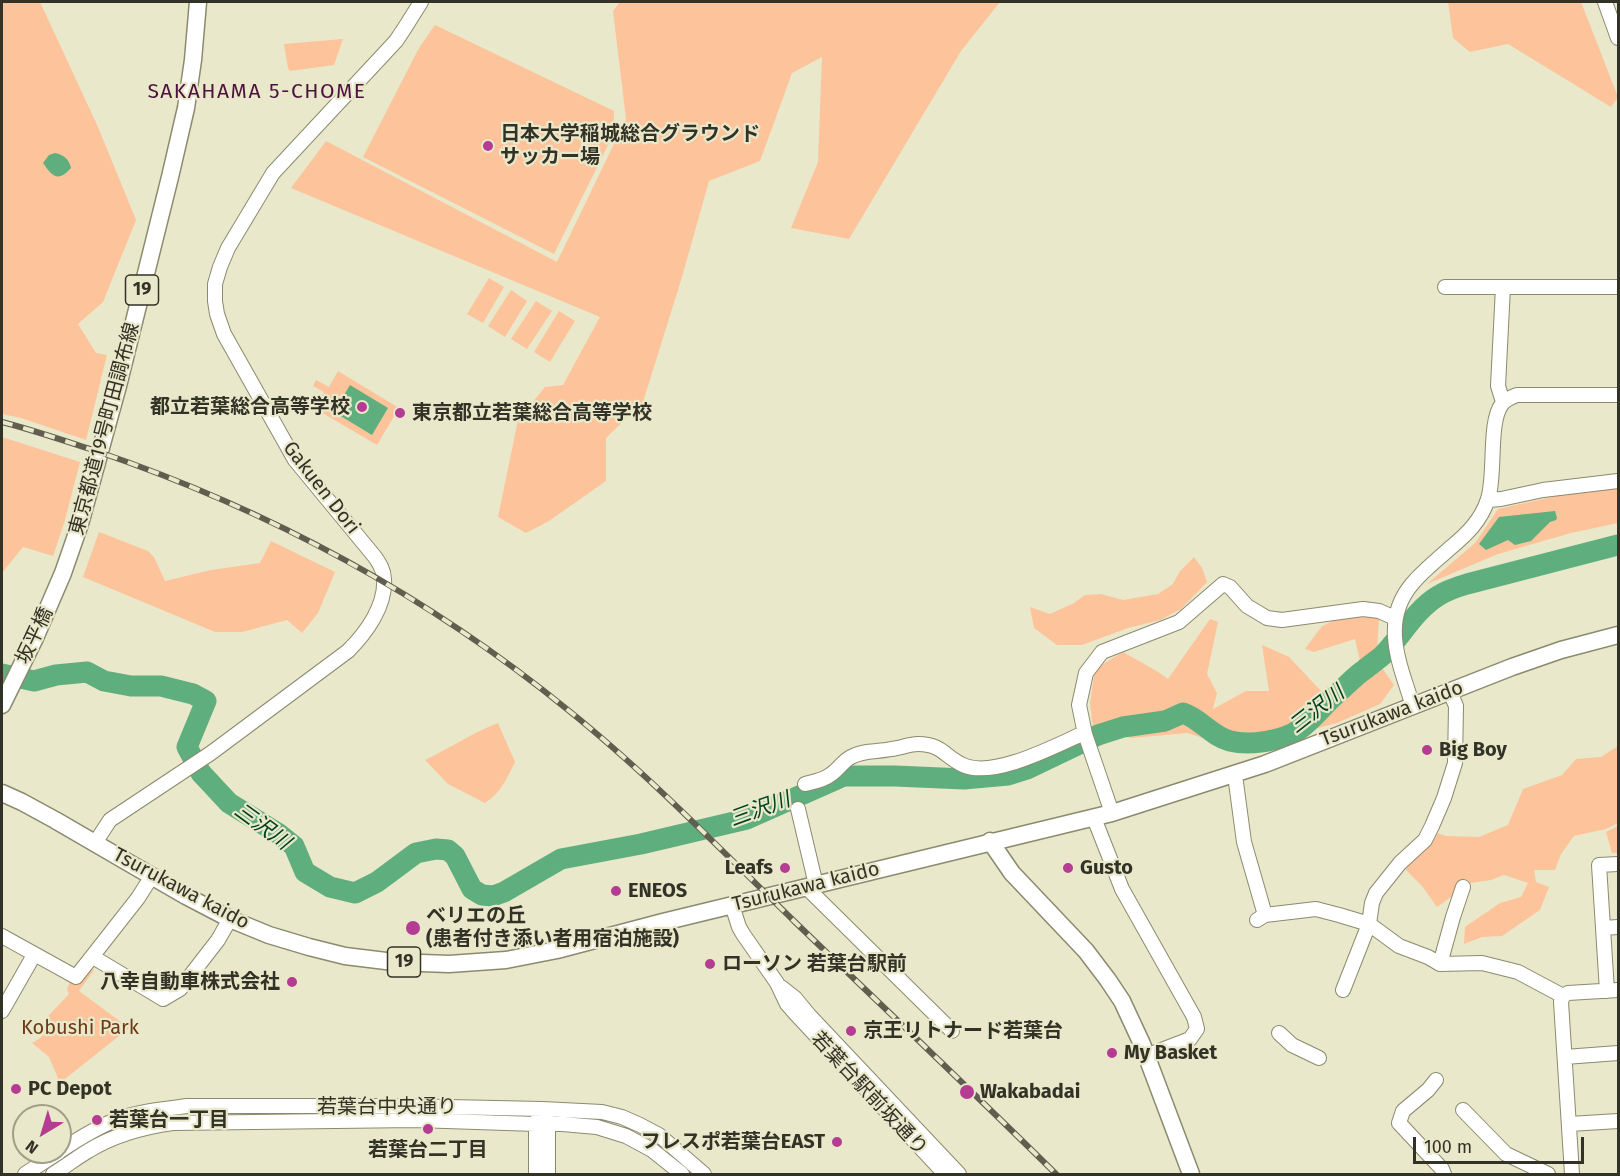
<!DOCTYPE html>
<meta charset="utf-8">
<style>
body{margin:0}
#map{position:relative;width:1620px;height:1176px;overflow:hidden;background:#e9e8ca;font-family:"Fira Sans",sans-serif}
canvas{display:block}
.frame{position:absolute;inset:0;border:3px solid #333226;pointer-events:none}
.north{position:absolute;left:12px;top:1104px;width:60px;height:60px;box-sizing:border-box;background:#e9e8ca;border:2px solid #a09f88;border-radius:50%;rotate:218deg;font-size:16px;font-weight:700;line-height:24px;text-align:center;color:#333226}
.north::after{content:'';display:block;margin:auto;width:21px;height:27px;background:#b43d93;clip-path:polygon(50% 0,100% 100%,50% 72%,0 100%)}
.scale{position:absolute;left:1413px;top:1137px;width:171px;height:27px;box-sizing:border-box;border:3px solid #333226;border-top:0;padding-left:8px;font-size:18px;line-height:21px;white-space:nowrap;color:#333226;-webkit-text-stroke:4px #e9e8ca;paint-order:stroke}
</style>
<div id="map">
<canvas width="1620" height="1176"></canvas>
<div class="frame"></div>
<div class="north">N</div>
<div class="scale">100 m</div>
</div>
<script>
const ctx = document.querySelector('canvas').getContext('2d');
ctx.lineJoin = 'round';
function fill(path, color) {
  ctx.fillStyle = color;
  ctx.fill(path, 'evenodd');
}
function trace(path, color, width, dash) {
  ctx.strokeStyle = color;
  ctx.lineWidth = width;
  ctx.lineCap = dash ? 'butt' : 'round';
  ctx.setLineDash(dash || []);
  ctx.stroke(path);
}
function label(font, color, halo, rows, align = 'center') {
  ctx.font = font + ' "Fira Sans","Noto Sans JP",sans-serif';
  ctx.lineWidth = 4.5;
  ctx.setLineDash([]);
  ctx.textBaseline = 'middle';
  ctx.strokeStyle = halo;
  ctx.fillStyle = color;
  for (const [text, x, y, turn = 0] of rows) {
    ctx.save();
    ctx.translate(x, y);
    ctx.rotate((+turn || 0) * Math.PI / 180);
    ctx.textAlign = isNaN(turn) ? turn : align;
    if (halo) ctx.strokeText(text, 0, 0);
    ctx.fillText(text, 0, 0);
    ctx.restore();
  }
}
fill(new Path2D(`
 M2,2h38l58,125 38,93 -33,82 -25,22 18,29 11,2 -21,85 -65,-22 -19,-4z
 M620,2h380l-39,49 -112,188 -58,-11 27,-66 4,-105 -30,16 -32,88 -51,20 -27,96 -39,125 -37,36v43l-57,40 -23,12 -28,-16 20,-97 27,-33 18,-2 37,-68 -309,-129 35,-47 231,121 69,-143 -13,-108z
 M1448,2h133l37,95 -7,10 -103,-63 -38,8 -17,-14z
 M435,25l179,86 -1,24 -59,119 -191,-97 56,-109z
 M343,39l-9,26 -44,6 -2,-3 -4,-24z
 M489,278l15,9 -21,36 -16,-9z
 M511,290l16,11 -22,36 -17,-11z
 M536,301l16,10 -25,38 -16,-10z
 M559,311l16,10 -25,41 -16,-10z
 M338,371l61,37 -22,37 -63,-37 10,-16 -11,-6 3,-6 13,7z
 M2,437l78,25 -15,58 -12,36 -30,-9 -21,26z
 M1618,489v34l-47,10 -73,21 -71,30 48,-41 23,-34 81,-18z
 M99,532l49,19 6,6 11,24 46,-11 49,-7 11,-22 64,31 -17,41 -16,20 -15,-13 -45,12h-27l-132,-55z
 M1194,557l8,11 5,14 -26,27 -21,11 -32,8 -46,17h-25l-23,-17 -4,-21 20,7 24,-11 11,-8 16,-1 22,6 35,-6 15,-10 7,-13z
 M1361,611l18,7 -2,32 5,18 12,17 -14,19 -43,19 -48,13 -34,18 -68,-21 -55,5 -39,-10 -3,-25 5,-34 28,-17 32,18 13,9 42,-60 8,3 -11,52 10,19 -4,16 33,-18h23l-7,-46 27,12 33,35 38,-31 -5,-22 -41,13 -9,-3 17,-23 22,-10z
 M498,723l17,39c-8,16 -14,31 -30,41l-37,-19 -23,-24c25,-12 47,-27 73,-37z
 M1618,746v77l-12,6 -32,7 -13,18 -6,16h-21l2,12 13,5 -9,23 -38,26 -20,1 -18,7 1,-17 35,-24 21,-6 7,-14 -24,-8 -13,5 -20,3 -34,24 -15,-21 -19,-19 23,-20 11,-14 9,3 33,1 29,-12 15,-36 39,-14 14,-16 25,-2z
 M1618,826v27h-6l-6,-21z
 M90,968l4,2 -15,21 50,37 -69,55 -11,-26 -17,-14c14,-7 17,-14 17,-28l20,-21 -2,-5 3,-7 6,2z`), '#fdc39b');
fill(new Path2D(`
 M55,153c9,2 14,6 16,15 -13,15 -19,8 -28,-5l6,-8z
 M350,385l38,23 -16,27 -38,-23z
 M1555,511l2,7 -1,2 -6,2 -19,19 -16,4 -7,-5 -22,10 -7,-6 20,-27z`), '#5fae7d');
trace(new Path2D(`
 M2,674l32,7 22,-6 31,-3 17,9 27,5h30l32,8 13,7 -19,46 14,26 28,30 50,31 15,12 11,26 25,15 25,6 22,-11 39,-29 20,-4 12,1 7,6 17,33 10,6 11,1 11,-4 57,-33 80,-15 106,-25 97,-43h51l69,3 44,-4 19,-6 71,-34 25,-8 42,-6 18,-8c18,6 28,23 47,28 20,5 53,0 70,-12 15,-11 26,-27 40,-38 8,-7 15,-15 24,-21 6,-5 12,-9 18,-14 19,-19 33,-46 56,-60 9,-6 19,-9 29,-12l151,-39`), '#5fae7d', 21);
const minor = new Path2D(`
 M1605,2l13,36
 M1445,287h173
 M1503,402l-5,-16 5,-99
 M1488,500l13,-1 42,-9 75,-9
 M1413,706c-13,-41 -33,-84 -1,-122 11,-13 25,-24 37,-35 17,-14 32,-28 39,-50 8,-25 0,-77 14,-95 4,-5 10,-7 15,-9h101
 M1235,775l9,67 21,73 -8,5
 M805,784c8,-2 19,-4 25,-9 8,-5 13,-14 21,-18 12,-7 27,-5 40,-8 10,-1 18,-5 27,-5 24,0 27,13 45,21 30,14 92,-19 121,-32
 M798,809l18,76
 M1112,813l-27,-79 -6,-29 7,-32 16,-21 77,-30 44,-38 7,3 17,19 20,12 15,2 81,-11 16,2 16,7
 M1094,818l28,71 72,128 3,12 -7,10 -44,17
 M95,843l15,-23 101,-67 137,-102c18,-18 38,-45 36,-72 0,-9 -5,-16 -9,-22l-80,-97 -71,-126 -7,-20 -2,-13v-17l5,-17 8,-19 45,-75 123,-132 8,-12 17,-27
 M806,887l146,144
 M732,905l7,22 4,7 34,49 10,21 7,8 151,162
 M1265,915l51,-6 23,6 30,9 30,22 29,11 12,7 42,-1 36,9 45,24
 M1603,928l15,-1
 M2,936l74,41 62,-79 14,-22
 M93,957l70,42 17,-10 38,-49 12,-21
 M1440,964l13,-47 10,-30
 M781,987l14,11 14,17 150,159
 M1343,990l26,-66 3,-21 4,-10 24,-30 25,-23 7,-14 12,-28 11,-35 1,-57 -6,-14
 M1607,991l-8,-126 19,-1
 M2,1011l32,-56
 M1279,1033l13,12 27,13
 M1565,1057l53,-4
 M1436,1080l-8,10 -25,21 -4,12 43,46 2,5
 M1463,1110l43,44 42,20
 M545,1116l3,8v50
 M1570,1124l48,-3
 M60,1151c18,-12 37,-24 58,-32 22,-8 46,-10 69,-13h215l140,3 60,3 20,5 18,8 19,10 45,39
 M25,1174l34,-22
 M53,1174c12,-7 23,-16 35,-23 26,-16 55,-24 85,-28l243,-3 120,4h26l35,3 29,9 26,14 30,24
 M536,1174v-50l3,-8
 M1572,1174l-11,-172 2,-6 5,-3 50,-3`);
const major = new Path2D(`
 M2,705l33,-67 28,-65 17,-49 38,-138 52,-209 16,-69 7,-48 5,-58
 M2,793l20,9 33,18 131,76 44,23 39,16 40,12 36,9 49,6 55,2 57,-4 51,-10 106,-28 449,-109 153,-49 247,-97 49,-17 57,-15
 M990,841l22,32 74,78 22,29 14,21 20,43 49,130`);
trace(minor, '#8c8a6e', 16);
trace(major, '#8c8a6e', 19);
trace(minor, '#fff', 14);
trace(major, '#fff', 16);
const rail = new Path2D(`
 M2,422c31,8 63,19 94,29 171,58 332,145 472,259 81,65 153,140 227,212 87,84 175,167 261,252`);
trace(rail, '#605f4f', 6);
trace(rail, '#e9e8ca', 4, [11]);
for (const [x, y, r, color] of [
 [488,146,6,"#b43d93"],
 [362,407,6,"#b43d93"],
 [400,413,6,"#b43d93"],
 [1427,750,6,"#b43d93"],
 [785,868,6,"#b43d93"],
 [1068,868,6,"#b43d93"],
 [616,891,6,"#b43d93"],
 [413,928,8,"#b43d93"],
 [710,964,6,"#b43d93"],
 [292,982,6,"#b43d93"],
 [851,1031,6,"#b43d93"],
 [1112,1053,6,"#b43d93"],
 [16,1089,6,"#b43d93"],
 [967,1092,8,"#b43d93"],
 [97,1120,6,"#b43d93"],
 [428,1129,6,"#b43d93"],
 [837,1142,6,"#b43d93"]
]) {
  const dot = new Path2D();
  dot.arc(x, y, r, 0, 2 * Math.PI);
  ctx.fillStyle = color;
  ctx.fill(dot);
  trace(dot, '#e9e8ca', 2);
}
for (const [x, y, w] of [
 [142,290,33],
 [404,962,33]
]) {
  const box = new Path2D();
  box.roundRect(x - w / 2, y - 15, w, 30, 4.5);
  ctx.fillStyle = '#e9e8ca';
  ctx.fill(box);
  trace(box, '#333226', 1.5);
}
label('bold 18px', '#333226', null, [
 ["19",142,290],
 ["19",404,962]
]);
label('bold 20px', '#333226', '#e9e8ca', [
 ["日本大学稲城総合グラウンド",500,134],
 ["サッカー場",500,157],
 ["都立若葉総合高等学校",350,407,"right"],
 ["東京都立若葉総合高等学校",412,413],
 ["Big Boy",1439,750],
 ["Leafs",773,868,"right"],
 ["Gusto",1080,868],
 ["ENEOS",628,891],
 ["ベリエの丘",426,916],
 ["(患者付き添い者用宿泊施設)",426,939],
 ["ローソン 若葉台駅前",722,964],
 ["八幸自動車株式会社",280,982,"right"],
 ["京王リトナード若葉台",863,1031],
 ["My Basket",1124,1053],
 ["PC Depot",28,1089],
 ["Wakabadai",980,1092],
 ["若葉台一丁目",109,1120],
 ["フレスポ若葉台EAST",825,1142,"right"],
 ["若葉台二丁目",428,1150,"center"]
], 'left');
label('20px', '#333226', '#e9e8ca', [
 ["東京都道19号町田調布線",105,429,-75],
 ["Gakuen Dori",321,488,52],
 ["坂平橋",35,636,-65],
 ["Tsurukawa kaido",1392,714,-21],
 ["Tsurukawa kaido",806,887,-14],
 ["Tsurukawa kaido",181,889,28],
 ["若葉台駅前坂通り",869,1094,47],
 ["若葉台中央通り",387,1107]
]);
label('20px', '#6a3b17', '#e9e8ca', [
 ["Kobushi Park",80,1028]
]);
ctx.letterSpacing = '1.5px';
label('21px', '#4c133d', '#e9e8ca', [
 ["SAKAHAMA 5-CHOME",257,92]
]);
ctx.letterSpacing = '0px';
label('italic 21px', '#004021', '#e9e8ca', [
 ["三沢川",1317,710,-38],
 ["三沢川",760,810,-20],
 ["三沢川",262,827,36]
]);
</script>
